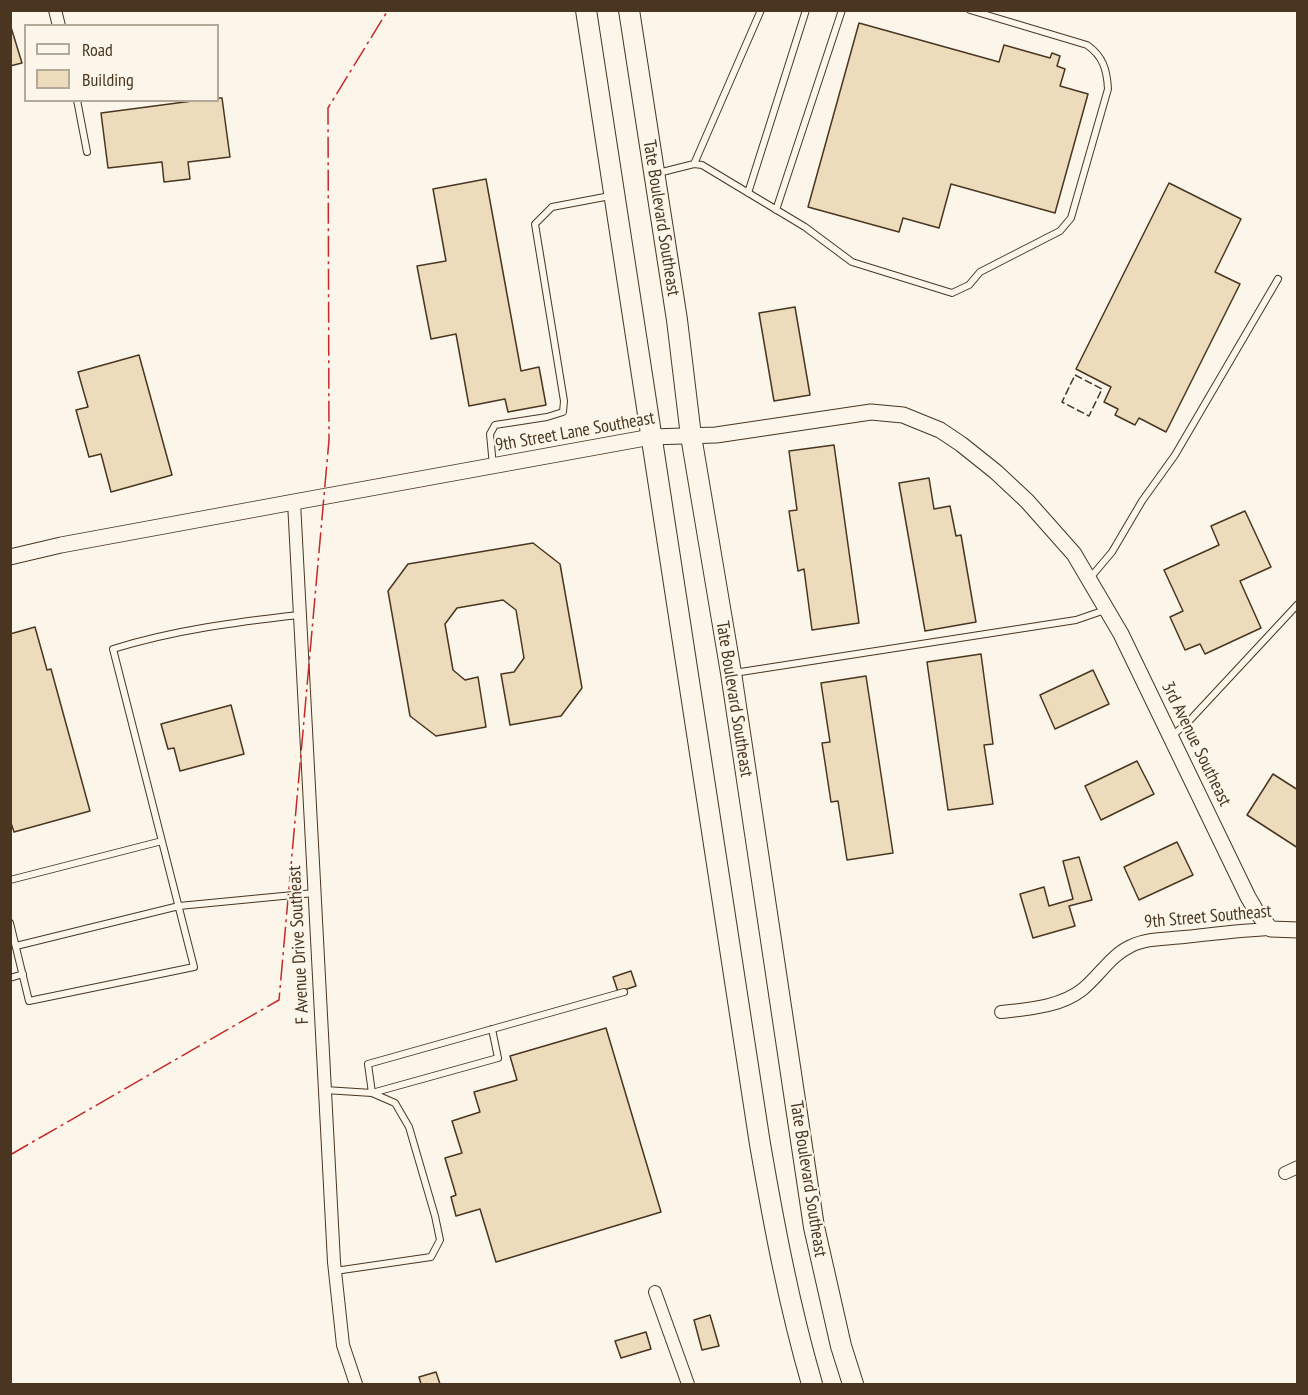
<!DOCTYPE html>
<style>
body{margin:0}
#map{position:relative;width:1308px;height:1395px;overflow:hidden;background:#fbf6e9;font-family:"PT Sans Narrow",sans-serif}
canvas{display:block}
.frame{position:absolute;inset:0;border:12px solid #4a3520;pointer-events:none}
.legend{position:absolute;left:24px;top:24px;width:195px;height:78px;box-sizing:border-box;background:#fbf6e9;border:2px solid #b4a999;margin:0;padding:8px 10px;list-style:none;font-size:18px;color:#4a3520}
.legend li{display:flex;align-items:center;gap:12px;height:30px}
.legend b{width:30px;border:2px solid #b4a999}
</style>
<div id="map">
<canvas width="1308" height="1395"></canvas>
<div class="frame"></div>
<ul class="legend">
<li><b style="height:8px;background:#fbf6e9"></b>Road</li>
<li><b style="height:16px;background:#ecdcbc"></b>Building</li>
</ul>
</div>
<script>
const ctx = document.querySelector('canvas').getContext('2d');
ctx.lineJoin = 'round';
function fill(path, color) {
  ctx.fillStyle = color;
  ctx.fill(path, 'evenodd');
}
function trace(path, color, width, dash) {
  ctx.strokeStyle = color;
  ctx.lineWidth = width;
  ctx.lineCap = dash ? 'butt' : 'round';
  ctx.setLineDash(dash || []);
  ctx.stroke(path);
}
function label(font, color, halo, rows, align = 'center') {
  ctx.font = font + ' "PT Sans Narrow",sans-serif';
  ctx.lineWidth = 4.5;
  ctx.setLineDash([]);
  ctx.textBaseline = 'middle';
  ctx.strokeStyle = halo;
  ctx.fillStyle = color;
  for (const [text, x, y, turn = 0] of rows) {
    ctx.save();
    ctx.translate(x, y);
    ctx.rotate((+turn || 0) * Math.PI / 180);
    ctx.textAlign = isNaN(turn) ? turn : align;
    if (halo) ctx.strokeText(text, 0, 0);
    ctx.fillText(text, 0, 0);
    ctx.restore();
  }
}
const building = new Path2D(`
 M859,23l140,39 5,-17 46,13 2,-5 8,3 -3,10 8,3 -5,17 28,8 -33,119 -104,-29 -12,44 -36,-10 -4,14 -91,-25z
 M10,24l12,39 -12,3z
 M218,98h4l8,59 -42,5 2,17 -26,3 -2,-20 -54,6 -7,-55 99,-13h18z
 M486,179l35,192 18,-4 7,38 -38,7 -3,-13 -36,7 -13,-72 -25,5 -14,-73 29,-5 -13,-72z
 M1169,183l72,36 -26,53 25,12 -74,148 -27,-14 -4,7 -20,-10 3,-6 -14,-7 7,-15 -35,-18z
 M795,307l15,88 -36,6 -15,-88z
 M139,355l33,120 -61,17 -10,-38 -12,3 -13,-47 12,-3 -10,-35z
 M834,445l25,178 -47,7 -8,-61 -6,2 -9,-60 8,-1 -8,-59z
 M929,478l5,31 16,-3 6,30 5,-1 15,87 -51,9 -26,-148z
 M1245,511l26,56 -31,14 21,47 -56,26 -5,-10 -15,6 -15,-33 13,-6 -19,-41 55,-25 -8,-19z
 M533,543l27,21 22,124 -21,28 -51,9 -9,-51 13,-2 10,-14 -8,-48 -13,-10 -46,8 -12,16 8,46 12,10 13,-3 8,50 -50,9 -26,-20 -22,-125 20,-27z
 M35,627l12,43 4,-1 39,142 -76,21 -4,-12v-186z
 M981,654l12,90 -9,1 9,59 -45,6 -21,-148z
 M1093,670l16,34 -54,25 -15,-34z
 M866,676l27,177 -46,7 -9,-59 -7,1 -9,-59 8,-1 -9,-59z
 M231,705l13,49 -64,17 -6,-23 -6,1 -7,-25z
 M1137,761l17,33 -53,26 -16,-34z
 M1273,774l25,16v58l-51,-33z
 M1177,842l16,33 -54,25 -15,-33z
 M1079,857l13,43 -23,6 6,20 -42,12 -13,-44 24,-7 5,19 24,-7 -10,-38z
 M631,971l5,15 -18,6 -5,-15z
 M606,1028l55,184 -165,50 -16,-53 -24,7 -5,-19 5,-2 -11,-37 17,-5 -10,-32 28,-9 -6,-20 43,-12 -7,-24z
 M710,1315l9,31 -17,4 -8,-30z
 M646,1332l5,17 -30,9 -6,-17z
 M436,1372l4,12h-19l-2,-7z`);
fill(building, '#ecdcbc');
trace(building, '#4a3520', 1.5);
const service = new Path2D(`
 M77,100l10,52
 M694,164l67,-154
 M658,173l36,-9 8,1 103,62 47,35 100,31 17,-8 11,-13 80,-41 11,-13 37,-129c-1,-19 -5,-33 -21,-44l-117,-35
 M748,193l58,-183
 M776,210l66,-200
 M493,466l-3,-32 5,-9 52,-8 16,-5 1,-11 -29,-177 17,-17 58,-11
 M1090,578l22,-26 30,-51 33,-46 103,-176
 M734,673l342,-53 29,-10
 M1171,737l19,-17 108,-116
 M10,880l152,-39
 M10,923l19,78 165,-34 -81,-318c61,-19 123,-27 186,-34
 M16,946l163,-40 135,-13
 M10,978l13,-4
 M492,1029l6,29 -126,35 -4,-29 256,-72
 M325,1090l47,3 23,10 14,24 26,89 5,24 -9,17 -96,14`);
const minor = new Path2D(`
 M55,10l4,16
 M294,502l40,760 9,83 13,39
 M1001,1012c27,-3 60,-5 82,-23 17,-14 28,-34 48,-43 16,-8 36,-7 53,-9 29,-3 58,-7 87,-8
 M1285,1173l13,-6
 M655,1292l33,92`);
const tertiary = new Path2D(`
 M10,557l51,-12 233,-43 357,-65 65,-2 155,-23 32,3 37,15 21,14 35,28 31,29 47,53 47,80 127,263 10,17 13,15 27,1`);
const primary = new Path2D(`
 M586,10l174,1134c14,81 29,161 52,240
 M629,10l48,310 14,116 40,237 83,554 27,119 12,38`);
trace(service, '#4a3520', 8);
trace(minor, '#4a3520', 14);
trace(tertiary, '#4a3520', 17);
trace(primary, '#4a3520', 22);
trace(service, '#fbf6e9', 6);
trace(minor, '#fbf6e9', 12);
trace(tertiary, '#fbf6e9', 15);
trace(primary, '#fbf6e9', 20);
trace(new Path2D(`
 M1075,375l27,14 -13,27 -27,-14z`), '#4a3520', 1.5, [8, 3]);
trace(new Path2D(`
 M10,1155l269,-155 50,-560 -1,-332 60,-98`), '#c62828', 1.5, [21, 4.5, 3, 4.5]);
label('18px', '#4a3520', '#fbf6e9', [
 ["Tate Boulevard Southeast",661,218,81],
 ["9th Street Lane Southeast",575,432,-10],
 ["Tate Boulevard Southeast",734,699,81],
 ["3rd Avenue Southeast",1196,744,64],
 ["9th Street Southeast",1208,917,-5],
 ["F Avenue Drive Southeast",299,945,-93],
 ["Tate Boulevard Southeast",808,1179,81]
]);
</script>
